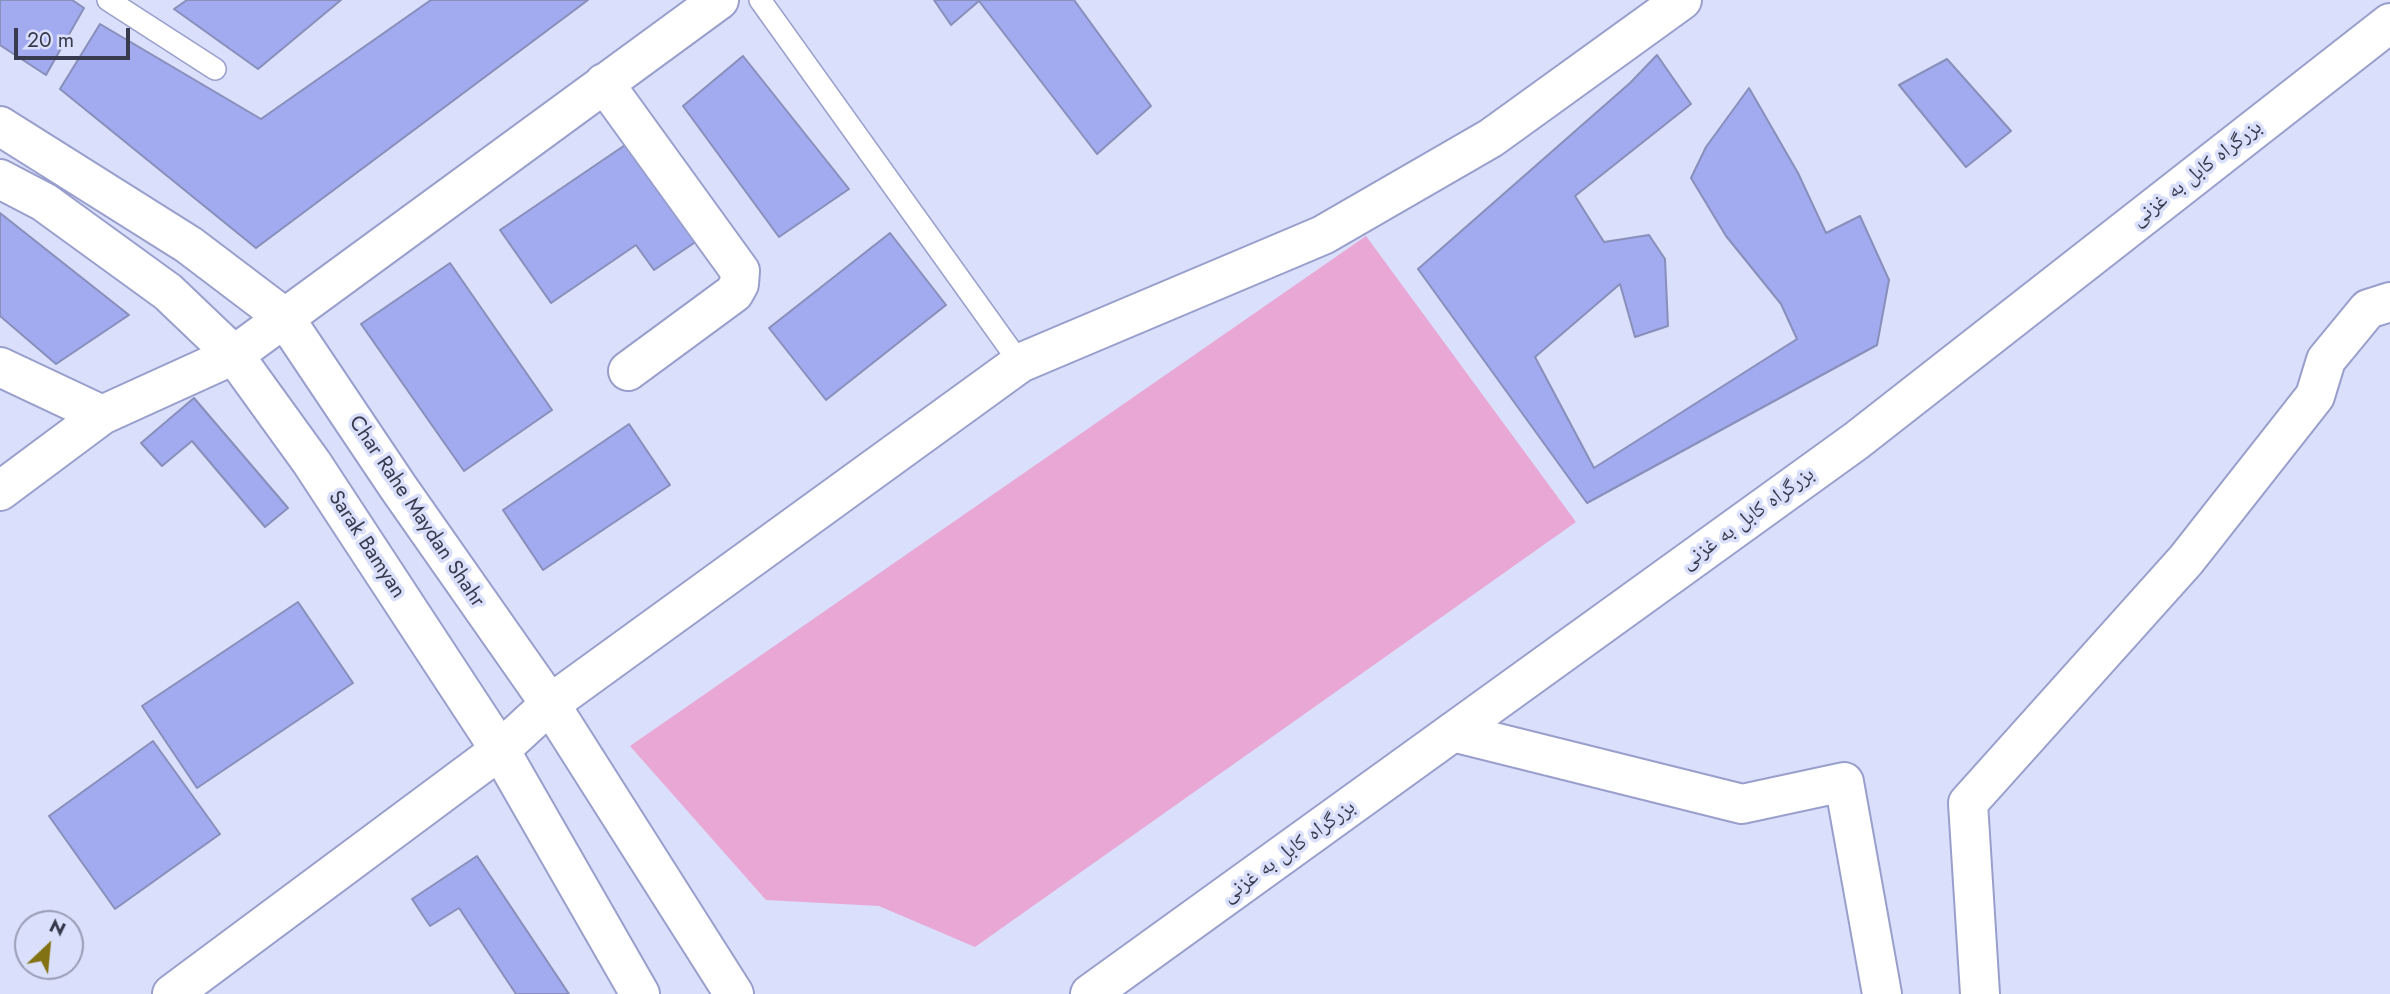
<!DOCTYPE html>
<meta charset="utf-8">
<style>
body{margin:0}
#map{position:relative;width:2390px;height:994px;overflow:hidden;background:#dadffb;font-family:Jost,sans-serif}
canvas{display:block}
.north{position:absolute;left:14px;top:910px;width:70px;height:70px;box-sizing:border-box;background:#dadffb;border:2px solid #999db5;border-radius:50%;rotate:26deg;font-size:19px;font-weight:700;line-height:28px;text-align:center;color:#383b4d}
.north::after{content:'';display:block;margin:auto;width:24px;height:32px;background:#837213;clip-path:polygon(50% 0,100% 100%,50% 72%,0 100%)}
.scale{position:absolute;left:14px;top:28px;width:116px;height:32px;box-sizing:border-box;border:4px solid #383b4d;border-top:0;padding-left:9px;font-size:21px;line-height:24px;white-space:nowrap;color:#383b4d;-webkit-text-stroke:5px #dadffb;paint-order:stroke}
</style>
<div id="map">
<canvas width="2390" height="994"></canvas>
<div class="north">N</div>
<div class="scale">20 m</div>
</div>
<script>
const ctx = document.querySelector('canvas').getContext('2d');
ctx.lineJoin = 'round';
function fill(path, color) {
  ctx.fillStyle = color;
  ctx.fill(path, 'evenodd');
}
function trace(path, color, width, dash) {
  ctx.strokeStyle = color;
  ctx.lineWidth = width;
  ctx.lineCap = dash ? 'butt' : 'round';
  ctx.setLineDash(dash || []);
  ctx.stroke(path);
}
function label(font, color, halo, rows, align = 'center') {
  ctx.font = font + ' Jost,"Noto Naskh Arabic",sans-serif';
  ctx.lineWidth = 7;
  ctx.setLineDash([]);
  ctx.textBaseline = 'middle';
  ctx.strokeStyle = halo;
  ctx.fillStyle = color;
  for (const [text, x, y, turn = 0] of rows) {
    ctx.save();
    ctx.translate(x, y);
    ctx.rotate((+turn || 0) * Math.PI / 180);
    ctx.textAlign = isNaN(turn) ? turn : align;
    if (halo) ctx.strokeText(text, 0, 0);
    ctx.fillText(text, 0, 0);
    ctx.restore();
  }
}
fill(new Path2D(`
 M1366,236l210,286 -601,425 -96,-41 -113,-6 -136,-154z`), '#e8a7d4');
const building = new Path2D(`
 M0,0h72l12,8 -38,67 -46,-30z
 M187,0h154l-83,69 -84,-60z
 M431,0h157l-332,248 -196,-159 40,-65 161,95z
 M934,0h140l77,106 -54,48 -118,-153 -28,24z
 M1657,55l34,49 -116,92 29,46 45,-7 16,24 3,67 -33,11 -15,-53 -85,73 59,111 203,-129 -16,-35 -55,-68 -35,-58 15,-31 43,-59 49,85 28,60 34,-17 29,64 -12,65 -290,158 -169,-234 212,-186z
 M743,56l106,133 -70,48 -96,-131z
 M1947,59l64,72 -45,36 -67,-82z
 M628,143l69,98 -43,29 -18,-25 -85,58 -51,-73z
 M0,213l129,102 -73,49 -56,-48z
 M890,233l56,72 -120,95 -57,-72z
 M450,263l102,147 -88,61 -103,-147z
 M194,398l94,110 -23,19 -73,-86 -30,25 -21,-23z
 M629,424l41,61 -127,85 -40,-60z
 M298,602l55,81 -156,105 -55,-82z
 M153,741l67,93 -105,75 -66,-93z
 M477,856l92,138h-53l-57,-86 -29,18 -18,-27z`);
fill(building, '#a2aaf0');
trace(building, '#888fba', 2);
const lane = new Path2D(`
 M108,0l107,69
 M760,0l260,363`);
const street = new Path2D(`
 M604,83l136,188 -1,13 -5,9 -106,78
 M0,367l102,48
 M0,491l102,-76 132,-60 485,-355
 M1453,732l289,72 102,-22 38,212
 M172,994l328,-244 50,-46 470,-341 303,-128 168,-97 191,-138
 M1980,994l-12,-191 218,-243 129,-164 11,-36 42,-51 22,-7`);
const primary = new Path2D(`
 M0,126l189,119 95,72 114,170 152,217 184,290
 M0,179l44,23 124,90 66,63 78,108 188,287 140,244`);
const highway = new Path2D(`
 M1090,994l766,-553 534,-418`);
trace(lane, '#999fcc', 24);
trace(street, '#999fcc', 42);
trace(primary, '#999fcc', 42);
trace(highway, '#999fcc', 42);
trace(lane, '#fff', 21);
trace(street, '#fff', 38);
trace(primary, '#fff', 38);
trace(highway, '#fff', 38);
label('21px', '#383b4d', '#dadffb', [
 ["بزرگراه کابل به غزنی",2197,174,-38],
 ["Char Rahe Maydan Shahr",416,512,56],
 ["بزرگراه کابل به غزنی",1748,519,-36],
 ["Sarak Bamyan",366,545,57],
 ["بزرگراه کابل به غزنی",1289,852,-36]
]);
</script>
